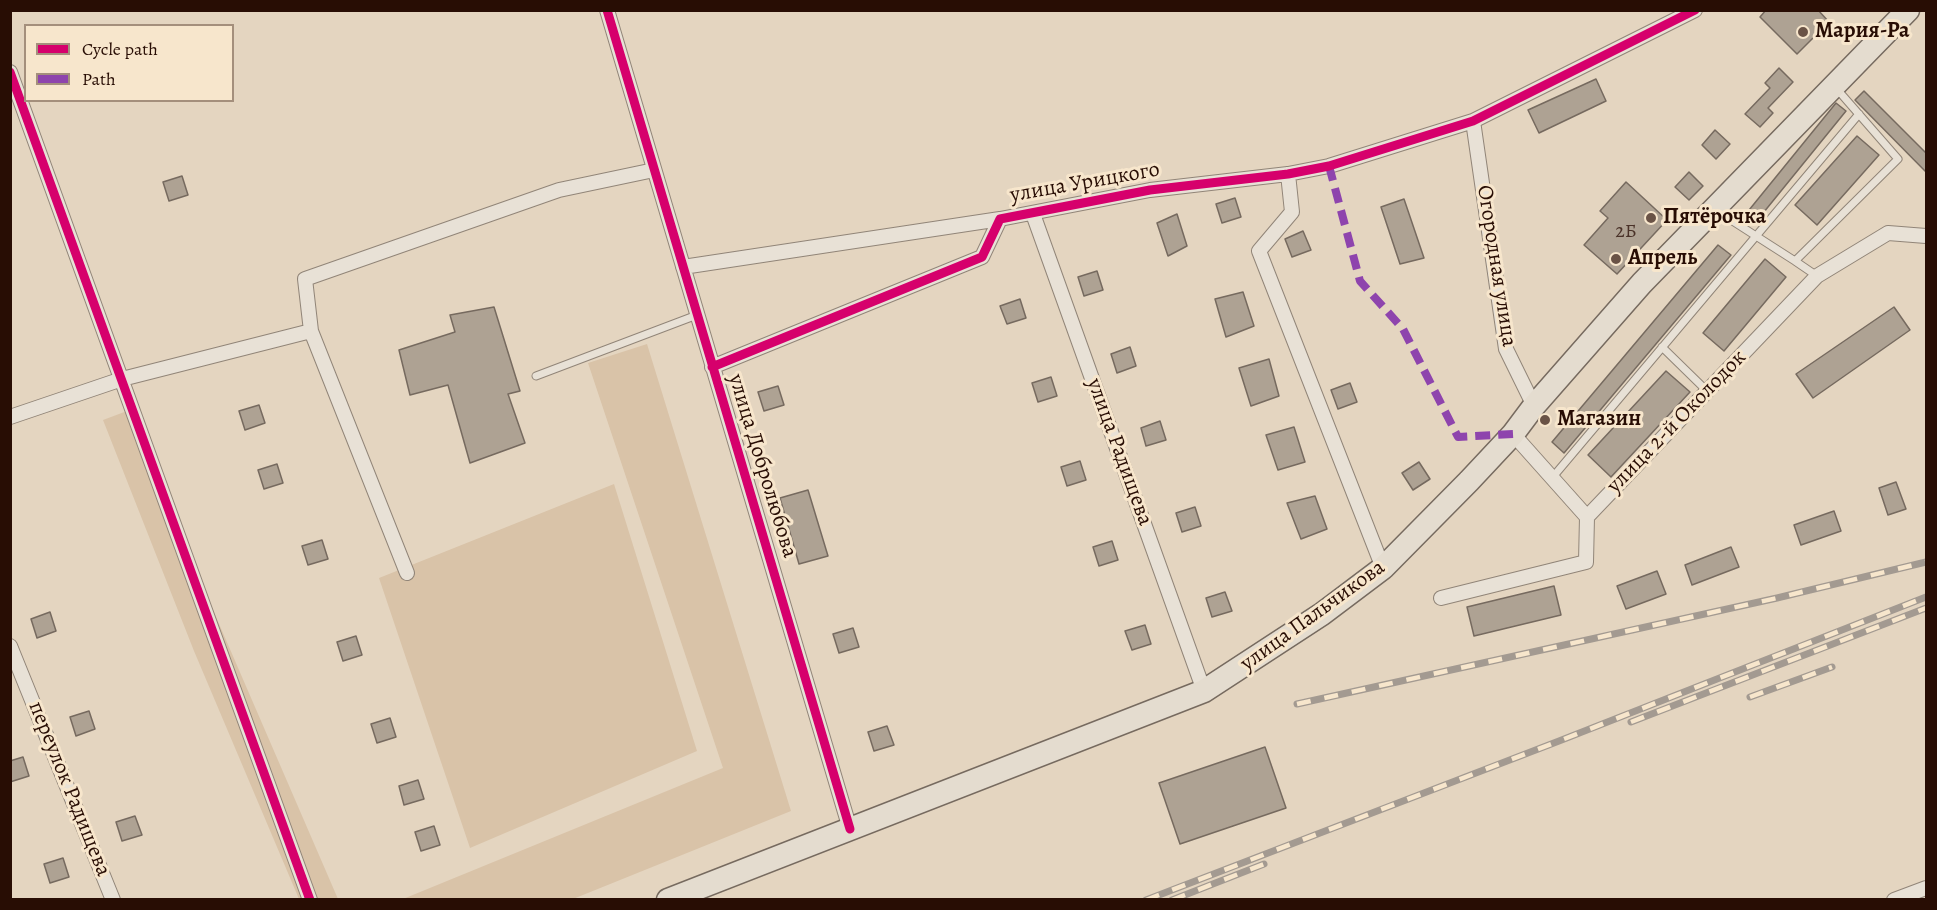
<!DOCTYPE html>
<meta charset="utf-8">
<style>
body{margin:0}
#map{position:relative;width:1937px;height:910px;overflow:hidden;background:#e4d5c0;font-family:Alegreya,serif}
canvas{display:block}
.frame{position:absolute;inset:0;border:12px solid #280d04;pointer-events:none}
.legend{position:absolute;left:24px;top:24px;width:210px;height:78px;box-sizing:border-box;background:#f7e6cc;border:2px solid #a48f7c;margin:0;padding:8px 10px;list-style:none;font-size:18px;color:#280d04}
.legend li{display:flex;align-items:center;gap:12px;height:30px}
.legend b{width:30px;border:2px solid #a48f7c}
</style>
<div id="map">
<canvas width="1937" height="910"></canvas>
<div class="frame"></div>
<ul class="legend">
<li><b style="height:8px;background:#d6006c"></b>Cycle path</li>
<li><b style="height:8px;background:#8e44ad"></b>Path</li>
</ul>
</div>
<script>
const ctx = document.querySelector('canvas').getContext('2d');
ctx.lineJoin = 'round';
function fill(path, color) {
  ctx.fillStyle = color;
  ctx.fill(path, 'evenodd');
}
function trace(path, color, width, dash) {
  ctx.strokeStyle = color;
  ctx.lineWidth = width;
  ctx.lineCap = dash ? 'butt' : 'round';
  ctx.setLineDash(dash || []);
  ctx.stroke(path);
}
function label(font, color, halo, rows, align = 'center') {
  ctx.font = font + ' Alegreya,serif';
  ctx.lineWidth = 6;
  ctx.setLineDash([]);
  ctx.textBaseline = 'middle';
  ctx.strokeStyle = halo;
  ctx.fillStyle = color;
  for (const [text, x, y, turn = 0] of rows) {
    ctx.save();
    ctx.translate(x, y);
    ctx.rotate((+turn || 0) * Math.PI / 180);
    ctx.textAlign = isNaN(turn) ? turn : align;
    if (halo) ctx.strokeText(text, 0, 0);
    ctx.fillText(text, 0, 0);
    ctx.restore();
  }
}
fill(new Path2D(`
 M647,344l144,467 -218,88h-170l320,-131 -135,-405z
 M127,411l211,488h-39l-105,-248 -91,-231z
 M614,484l83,267 -227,97 -91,-270z`), '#d9c3a8');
const building = new Path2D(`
 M1766,10h52l11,12 -32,32 -37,-37z
 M1779,68l14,14 -25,26 5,5 -13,14 -15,-13 25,-26 -5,-5z
 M1596,79l10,22 -67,32 -11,-23z
 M1864,91l62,62v19l-71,-72z
 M1836,103l10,8 -91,112 -10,-8z
 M1715,130l15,14 -14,15 -14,-14z
 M1857,136l22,19 -62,70 -22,-20z
 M1689,172l14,14 -14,14 -14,-13z
 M182,176l6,19 -19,6 -6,-19z
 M1626,182l41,38 -50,54 -33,-29 24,-27 -8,-7z
 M1235,198l6,19 -19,6 -6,-19z
 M1404,199l20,59 -24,6 -19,-57z
 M1177,214l10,32 -19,10 -11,-33z
 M1303,231l8,19 -19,7 -7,-18z
 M1718,245l13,10 -167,198 -12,-11z
 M1765,259l21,18 -62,74 -21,-18z
 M1097,271l6,19 -19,6 -6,-19z
 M1243,292l11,34 -28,11 -11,-38z
 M1020,299l6,19 -19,6 -7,-18z
 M494,307l26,84 -12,3 17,49 -55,20 -22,-78 -38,10 -11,-45 56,-18 -5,-17z
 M1894,307l16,23 -97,68 -17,-24z
 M1130,347l6,19 -19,7 -6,-19z
 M1269,359l10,37 -28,10 -12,-38z
 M1666,371l24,21 -79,85 -23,-22z
 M1051,377l6,19 -19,6 -6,-19z
 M1350,383l7,19 -19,7 -7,-19z
 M778,386l6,19 -20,6 -6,-19z
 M259,405l6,18 -20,7 -6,-19z
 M1160,421l6,19 -20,6 -5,-18z
 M1294,427l11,35 -27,8 -12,-35z
 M1080,461l6,19 -19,6 -6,-19z
 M1419,462l11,17 -17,11 -11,-17z
 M277,464l6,19 -19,6 -6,-19z
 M1896,482l10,27 -18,6 -9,-27z
 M808,490l20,66 -29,8 -19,-66z
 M1315,496l12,33 -26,10 -14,-36z
 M1195,507l6,19 -19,6 -6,-19z
 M1834,511l7,20 -40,14 -7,-20z
 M322,540l6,19 -20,6 -6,-19z
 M1112,541l6,19 -19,6 -6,-19z
 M1731,547l8,20 -47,18 -7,-20z
 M1657,571l9,23 -40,15 -9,-23z
 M1554,586l7,29 -87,21 -7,-29z
 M1225,592l7,19 -20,6 -6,-19z
 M50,612l6,19 -19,7 -6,-19z
 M1145,625l6,19 -19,6 -7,-19z
 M853,628l6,19 -20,6 -6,-19z
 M356,636l6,19 -19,6 -6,-19z
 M89,711l6,18 -19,7 -6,-19z
 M390,718l6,19 -19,6 -6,-19z
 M887,726l7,19 -20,6 -6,-19z
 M1265,747l21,61 -106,36 -21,-61z
 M23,757l6,19 -19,6v-21z
 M418,780l6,19 -20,6 -5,-19z
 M135,816l7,19 -20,6 -6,-19z
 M434,826l6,19 -19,6 -6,-19z
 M63,858l6,19 -19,6 -6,-19z`);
fill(building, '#aea293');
trace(building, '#766a5f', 1.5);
const lane = new Path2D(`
 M1717,211l78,50 103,-102 -62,-71
 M1795,261l22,15
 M1662,347l45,44
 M536,376l161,-61
 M1552,478l307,-364`);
const street = new Path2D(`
 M607,10l243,819
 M10,72l300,828
 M1473,121l33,228 28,57
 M1288,174l4,38 -33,39 124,317
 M1033,214l171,477
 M683,267l317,-48
 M311,331l96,242
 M712,367l270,-110 18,-38 150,-29 138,-16 41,-8 144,-45 222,-111
 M10,417l112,-38 189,-48 -6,-52 254,-89 95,-20
 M1513,434l74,83
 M1441,598l145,-36 1,-45 230,-241 71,-43 38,3
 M10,646l103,254
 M1894,900l32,-12`);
const primary = new Path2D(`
 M668,900l536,-209 118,-77 61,-46 86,-87 44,-47 21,-28 108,-123 266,-273`);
trace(lane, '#918578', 9);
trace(street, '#918578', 16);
trace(primary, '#766a5f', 25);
trace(lane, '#e8e1d6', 7);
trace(street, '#e8e1d6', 14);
trace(primary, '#e4dccf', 22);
const rail = new Path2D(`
 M1750,697l82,-30
 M1297,704l480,-106 149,-36
 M1631,722l295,-114
 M1146,900l413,-159 367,-144
 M1172,900l92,-36`);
trace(rail, '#a39a91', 7);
trace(rail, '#f7e6cc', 4.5, [14]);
trace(new Path2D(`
 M1329,166l31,115 43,48 55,108 55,-3`), '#8e44ad', 8, [15, 8]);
trace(new Path2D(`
 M607,10l243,819
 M10,72l300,828
 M712,367l270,-110 18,-38 150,-29 138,-16 41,-8 144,-45 222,-111`), '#d6006c', 9);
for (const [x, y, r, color] of [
 [1803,32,6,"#6a5346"],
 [1651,218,6,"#6a5346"],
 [1616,259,6,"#6a5346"],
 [1545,420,6,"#6a5346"]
]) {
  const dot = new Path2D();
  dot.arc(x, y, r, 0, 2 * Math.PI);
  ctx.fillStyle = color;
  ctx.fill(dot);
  trace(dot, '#f7e6cc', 2);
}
label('20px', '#4a3228', null, [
 ["2Б",1626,232]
]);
label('bold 22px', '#280d04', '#f7e6cc', [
 ["Мария-Ра",1815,32],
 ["Пятёрочка",1663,218],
 ["Апрель",1628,259],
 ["Магазин",1557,420]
], 'left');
label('22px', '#280d04', '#f7e6cc', [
 ["улица Урицкого",1085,183,-10],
 ["Огородная улица",1496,266,81],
 ["улица 2-й Околодок",1677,422,-46],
 ["улица Радищева",1119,452,70],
 ["улица Добролюбова",762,466,73],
 ["улица Пальчикова",1313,616,-36],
 ["переулок Радищева",69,789,68]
]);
</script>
